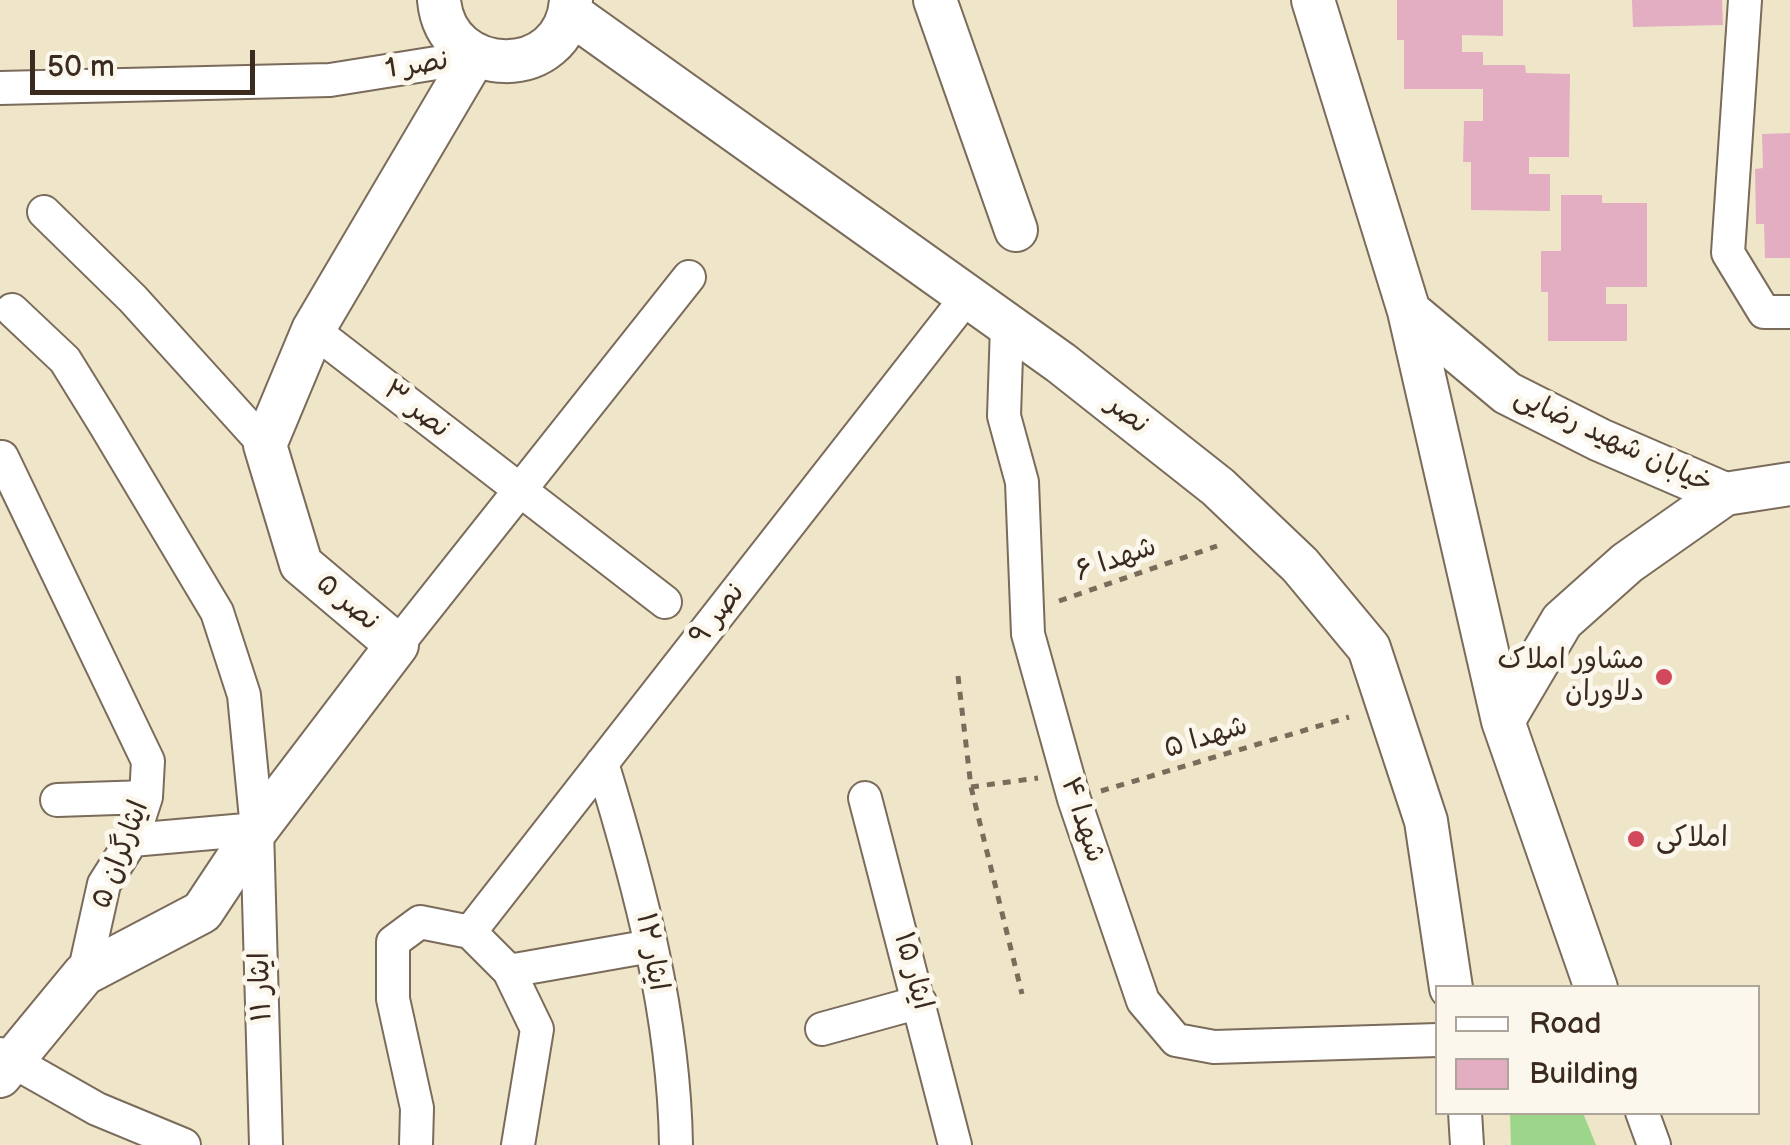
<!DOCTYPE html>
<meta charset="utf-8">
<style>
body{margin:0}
#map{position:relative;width:1790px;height:1145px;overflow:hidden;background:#efe5c9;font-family:"Balsamiq Sans",sans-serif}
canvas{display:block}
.legend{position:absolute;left:1435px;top:985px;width:325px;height:130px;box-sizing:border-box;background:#fbf7ec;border:2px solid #aea59a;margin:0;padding:12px 18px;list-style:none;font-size:30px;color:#3b2a1e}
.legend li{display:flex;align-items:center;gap:20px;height:50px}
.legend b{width:50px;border:2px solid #aea59a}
.scale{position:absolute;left:30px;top:50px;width:225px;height:45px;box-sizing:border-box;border:5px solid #3b2a1e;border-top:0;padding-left:12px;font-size:30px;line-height:35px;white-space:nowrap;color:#3b2a1e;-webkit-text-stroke:8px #fbf7ec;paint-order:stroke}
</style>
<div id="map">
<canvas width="1790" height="1145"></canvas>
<ul class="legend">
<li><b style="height:12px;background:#fff"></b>Road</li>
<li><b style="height:28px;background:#e3aec1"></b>Building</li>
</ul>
<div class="scale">50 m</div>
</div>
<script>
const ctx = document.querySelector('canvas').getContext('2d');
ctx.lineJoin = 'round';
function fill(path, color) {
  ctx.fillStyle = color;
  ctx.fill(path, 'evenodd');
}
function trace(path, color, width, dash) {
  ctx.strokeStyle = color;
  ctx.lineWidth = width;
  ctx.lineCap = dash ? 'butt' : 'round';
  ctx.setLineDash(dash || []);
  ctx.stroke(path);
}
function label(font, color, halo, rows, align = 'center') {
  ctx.font = font + ' "Balsamiq Sans","Playpen Sans Arabic",sans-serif';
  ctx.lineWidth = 10;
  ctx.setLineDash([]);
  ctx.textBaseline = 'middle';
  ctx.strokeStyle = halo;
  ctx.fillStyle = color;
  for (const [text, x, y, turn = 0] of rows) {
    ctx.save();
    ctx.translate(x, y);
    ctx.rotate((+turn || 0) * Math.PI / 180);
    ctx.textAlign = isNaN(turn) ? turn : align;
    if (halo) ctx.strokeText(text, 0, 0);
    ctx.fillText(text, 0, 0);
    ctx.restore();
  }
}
fill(new Path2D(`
 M1510,1113h73l13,32h-85z`), '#9cd68a');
fill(new Path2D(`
 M1397,0h106v36l-41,-1v17h21v13h42l1,8 44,1 -1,83h-40v17h21v37l-79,-1v-48h-8l1,-41h19v-32h-79v-49h-7z
 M1632,0h90l1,25 -90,2z
 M1790,133v125h-25l-1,-34h-8l-1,-55 8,-1 -1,-34z
 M1561,195h41v8h45v84h-41v17h21v37h-79v-49h-7v-41h20z`), '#e3aec1');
const minor = new Path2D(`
 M1745,0l-17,253 36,59h26
 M0,88l330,-8 144,-23
 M44,212l89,87 132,146
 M12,310l53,50 39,63 113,189 27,83 13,134 9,316
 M1007,326l-3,90 18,66 6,152 46,165 69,202 33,39 38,7 224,-7
 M313,330l352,272
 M2,457l146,304 -2,36 -14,43 -28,44 -20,90
 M397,645l292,-368
 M602,763c38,124 72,252 74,382
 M865,798l90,347
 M57,800l89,-3
 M132,840l125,-11
 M470,932l496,-634
 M509,971l142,-25
 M822,1029l98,-27
 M0,1054l97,55 87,36
 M1465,1112l2,33
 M1642,1112l12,33
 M416,1145l1,-37 -24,-109v-57l27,-20 50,10 39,39 28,58 -19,116`);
const tertiary = new Path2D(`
 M439,0c7,81 127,82 132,0
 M935,0l81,230
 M1313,0l96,311 94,410 93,267
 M570,13l491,350 157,124 82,78 69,83 57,173 25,167
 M1409,311l98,82 93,47 125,54
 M1503,721l59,-100 65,-58 98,-69 65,-10
 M0,1076l84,-102 118,-62 55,-83 140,-184 -96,-81 -36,-119 48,-115 161,-273`);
trace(minor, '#7a6b5a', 36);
trace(tertiary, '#7a6b5a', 46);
trace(new Path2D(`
 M1059,601l158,-55
 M958,676l13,111 51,207
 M971,787l67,-9
 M1101,791l248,-74`), '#7a6b5a', 5, [8, 8]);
trace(minor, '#fff', 32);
trace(tertiary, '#fff', 42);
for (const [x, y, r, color] of [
 [1664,677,10,"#d1495b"],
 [1636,839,10,"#d1495b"]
]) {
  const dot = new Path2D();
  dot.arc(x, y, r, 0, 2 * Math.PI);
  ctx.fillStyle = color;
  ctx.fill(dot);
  trace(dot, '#fbf7ec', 4);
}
label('28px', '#3b2a1e', '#fbf7ec', [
 ["نصر 1",417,66,-9],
 ["نصر ۳",416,410,38],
 ["نصر",1127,415,38],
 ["خیابان شهید رضایی",1613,441,25],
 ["شهدا ۶",1116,560,-19],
 ["نصر ۵",347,603,40],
 ["نصر ۹",718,615,-52],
 ["شهدا ۵",1206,738,-17],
 ["شهدا ۴",1082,820,72],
 ["ایثارگران ۵",121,855,-69],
 ["ایثار ۱۲",651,952,80],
 ["ایثار ۱۵",912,971,75],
 ["ایثار ۱۱",262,987,-92]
]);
label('28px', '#3b2a1e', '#fbf7ec', [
 ["مشاور املاک",1644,661],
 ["دلاوران",1644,693],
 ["املاکی",1656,839,"left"]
], 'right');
</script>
